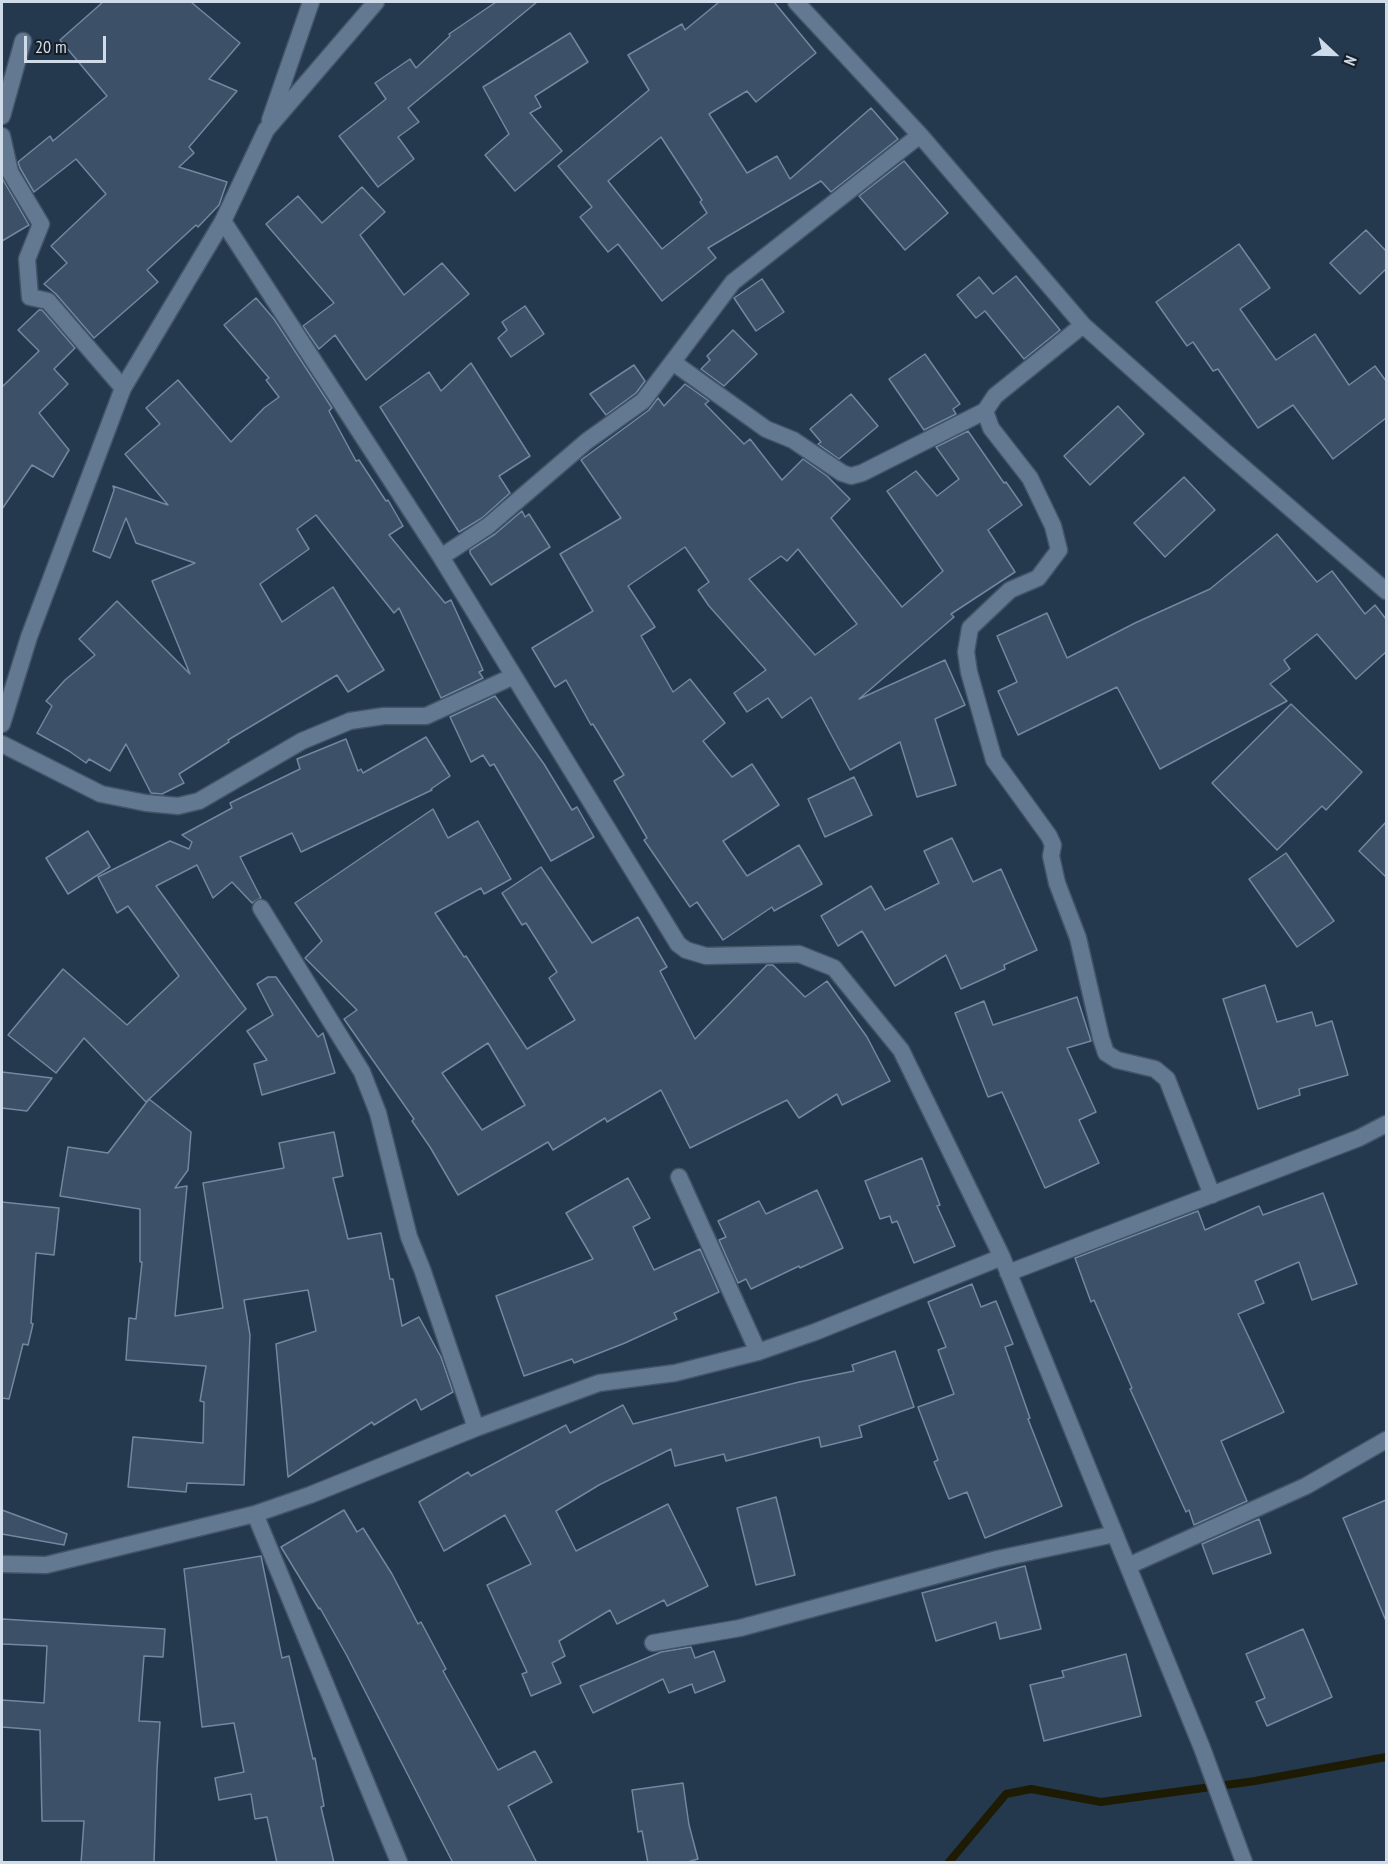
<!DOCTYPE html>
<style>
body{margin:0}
#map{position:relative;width:1388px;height:1864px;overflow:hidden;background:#24384e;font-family:"PT Sans Narrow",sans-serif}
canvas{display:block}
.frame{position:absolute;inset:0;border:3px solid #cfdbe9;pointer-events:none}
.north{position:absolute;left:1304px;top:24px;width:60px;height:60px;-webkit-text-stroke:4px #161e28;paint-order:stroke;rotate:112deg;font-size:16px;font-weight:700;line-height:24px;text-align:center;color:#cfdbe9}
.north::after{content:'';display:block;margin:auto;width:21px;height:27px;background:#cfdbe9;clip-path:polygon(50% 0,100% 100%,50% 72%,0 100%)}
.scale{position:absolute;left:24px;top:36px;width:82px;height:27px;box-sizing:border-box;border:3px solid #cfdbe9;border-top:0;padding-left:8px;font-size:18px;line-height:21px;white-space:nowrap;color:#cfdbe9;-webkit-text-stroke:4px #161e28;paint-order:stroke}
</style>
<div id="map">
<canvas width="1388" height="1864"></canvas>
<div class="frame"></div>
<div class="north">N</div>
<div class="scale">20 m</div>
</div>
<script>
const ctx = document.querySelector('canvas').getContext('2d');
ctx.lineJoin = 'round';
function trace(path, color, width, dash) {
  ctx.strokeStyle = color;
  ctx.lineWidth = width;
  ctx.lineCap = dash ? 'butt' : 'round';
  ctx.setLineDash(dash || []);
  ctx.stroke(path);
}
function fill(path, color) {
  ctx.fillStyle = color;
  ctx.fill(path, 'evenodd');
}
trace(new Path2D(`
 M949,1862l57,-68 25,-5 70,13 154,-21 131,-24`), '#1e1b04', 8);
const building = new Path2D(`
 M103,2h88l49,41 -31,36 28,12 -48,56 5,6 -15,14 48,15 -8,23 -21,22 -2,-2 -49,45 11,12 -64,56 -38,-44 -12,-10 23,-21 -16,-17 55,-52 -30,-35 -42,33 -14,-24 -2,-6 32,-26 3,5 54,-45 -47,-56z
 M496,2h41l-129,106 11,14 -21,15 16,22 -36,28 -39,-51 47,-37 -11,-16 35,-24 6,9 34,-32 -1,-2z
 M719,2h55l42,51 -60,49 -9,-11 -38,23 38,59 30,-17 13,23 81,-71 27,31 -67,53 -10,-11 -113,67 8,10 -54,43 -44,-57 -10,8 -28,-35 12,-10 -34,-41 91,-76 -21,-35 54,-31 3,6zM661,137l41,63 -2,2 7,11 -45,36 -54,-68z
 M570,33l18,29 -53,34 6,11 -11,6 32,38 -47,40 -30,-36 24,-21 -26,-47z
 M904,161l44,52 -43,37 -46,-54z
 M2,178l27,47 -27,16z
 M362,187l23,25 -25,23 44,60 38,-32 27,31 -103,86 -31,-45 -16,14 -16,-23 31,-23 -68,-79 32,-28 24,27z
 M1366,230l20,21v18l-26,25 -30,-31z
 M1239,244l31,44 -30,21 36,51 39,-26 34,51 26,-19 11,15v37l-53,41 -40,-54 -35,23 -40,-59 -5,2 -20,-29 -6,4 -31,-44z
 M1016,276l44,54 -36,29 -39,-48 -9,7 -19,-23 22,-18 14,17z
 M762,279l22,33 -28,19 -22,-33z
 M256,298l18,21 58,89 -3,3 27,50 3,-1 27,41 2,-1 15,26 -14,9 56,68 6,-3 32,70 -4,2 4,6 -42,20 -42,-90 -5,5 -78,-98 -19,14 12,20 -49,35 22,38 51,-35 51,83 -36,22 -11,-17 -109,65 1,2 -50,32 5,9 -22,11 -11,-1 -25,-49 -16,27 -21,-12 -3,4 -17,-12 -32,-18 15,-27 -6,-5 19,-21 30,-25 -16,-16 38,-38 73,73 -38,-93 43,-18 -59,-20 -10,-25 -16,40 -17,-7 21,-61 -1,-4 55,19 -43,-51 35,-30 -14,-16 32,-28 53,62 33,-34 15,-11 -13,-17 3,-2 -45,-53z
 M525,306l19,28 -33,23 -13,-19 9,-8 -5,-8z
 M39,310h3l33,38 -21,21 14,15 -29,29 30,37 -16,27 -21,-12 -30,44v-122l37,-36 -21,-21z
 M733,330l24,24 -33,32 -23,-17 9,-9 -3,-4z
 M925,354l35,50 -7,5 3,5 -32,16 -35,-51z
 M471,363l59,93 -31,20 11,17 -28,25 -23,14 -79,-125 49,-35 12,19z
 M634,365l11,16 -9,12 -30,22 -16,-21z
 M685,384l24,17 -4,3 39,40 6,-5 32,41 21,-21 24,17 23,23 -19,19 71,89 41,-36 -56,-80 29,-20 21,25 22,-17 -23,-32 32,-16 36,52 2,-1 16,23 -34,25 27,42 -64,42 3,3 -95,82 86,-39 20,45 -30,14 21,66 -39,12 -17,-55 -50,28 -39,-73 -29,21 -14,-20 -21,14 -13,-19 32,-23 -57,-64 -11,-16 11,-8 -24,-35 -57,39 27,41 -14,9 32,56 17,-13 35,44 -22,18 29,36 20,-13 27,41 -56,36 24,35 52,-31 23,39 -48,27 -2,-4 -49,33 -26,-38 -7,5 -46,-67 3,-2 -33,-57 10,-6 -31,-51 -2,1 -25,-45 -11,7 -23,-39 61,-37 -33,-57 61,-36 -40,-58 68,-50 9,-12 6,8zM798,549l59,75 -42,31 -66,-76 32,-23 6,5z
 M851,394l27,32 -39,33 -21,-15 3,-2 -11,-13z
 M1118,406l26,28 -54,51 -26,-29z
 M1184,477l31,33 -50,47 -31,-34z
 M522,511l3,6 4,-3 21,33 -59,38 -21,-32v-3l25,-16z
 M1277,534l40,48 15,-11 33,43 10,-9 11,14v33l-30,27 -39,-45 -33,26 6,9 -20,15 17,17 -127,68 -43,-82 -99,48 -20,-44 19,-9 -20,-46 50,-23 20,45 68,-35 75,-34z
 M495,696l49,68 28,46 5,-3 17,30 -43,24 -57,-97 -4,2 -7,-11 -12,7 -21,-45z
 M1291,704l71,68 -36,38 -4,-4 -45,44 -65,-67z
 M426,737l24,39 -19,13 1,1 -131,62 -9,-19 -52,24 21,41 -9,5 -20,-21 -19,16 -16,-33 -41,21 90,123 -100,93 -62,-64 -28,35 -48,-38 55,-66 64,56 52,-49 -51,-70 -11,7 -19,-36 72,-36 19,8 3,-7 -10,-7 50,-27 -2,-5 70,-34 -3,-10 49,-20 12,32 3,-2 2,4z
 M854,777l18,38 -47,22 -17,-38z
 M433,809l15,29 30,-17 33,58 -27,15 -3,-6 -46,25 29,44 2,-1 61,93 48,-29 -26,-42 8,-6 -31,-49 -4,2 -20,-32 39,-26 51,76 46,-26 29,50 -7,4 35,68 72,-74h6l32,32 22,-16 40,56 23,44 -48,24 -5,-11 -38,24 -12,-18 -97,48 -29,-58 -54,32 -2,-4 -52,32 -5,-8 -90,53 -28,-48 -18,-26 2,-2 -70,-100 13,-9 -52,-52 17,-17 -27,-38zM488,1043l37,62 -43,25 -40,-57z
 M1386,822v55l-27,-26z
 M88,831l22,36 -42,27 -22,-36z
 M952,838l21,44 28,-13 36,81 -33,15 1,4 -44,20 -15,-34 -51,31 -33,-55 -24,15 -17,-30 50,-30 14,24 54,-27 -15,-32z
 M1286,853l48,68 -37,26 -48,-68z
 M268,977h8l42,60 5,-4 12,40 -73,22 -8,-31 13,-4 -20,-29 26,-16 -16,-31z
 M1265,985l12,37 35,-10 4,14 16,-5 16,54 -49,14 1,6 -42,14 -35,-110z
 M1077,997l14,44 -24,7 29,64 -17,8 20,43 -54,25 -43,-96 -14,5 -33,-84 29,-12 9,24z
 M2,1072l50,6 -25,33 -25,-3z
 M149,1099l42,33 -3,38 -13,18 12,-2 -12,130 48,-8 -20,-125 81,-15 -5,-25 55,-11 9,44 -10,2 15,61 33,-6 9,46h3l9,47 17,-9 22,40 12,35 -32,18 -5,-11 -42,26 -2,-3 -84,55 -12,-133 40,-13 -8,-41 -64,10 6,35 -6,150 -57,-2 -1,9 -58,-5 5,-50 70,6 1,-41 -4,-1 6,-35 -80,-6 3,-42 7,1 6,-57h-2v-53l-80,-13 8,-49 40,6z
 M922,1158l18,47 -3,1 18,40 -41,17 -17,-42 -5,2 -2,-7 -10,3 -15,-38z
 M628,1178l22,40 -17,9 21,43 46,-21 19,43 -45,21 3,6 -52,24 -51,20 -2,-4 -48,17 -28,-80 97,-37 -27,-46z
 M817,1190l26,58 -43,20 -1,-2 -48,23 -5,-10 -8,4 -19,-43 7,-3 -8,-16 41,-20 7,13z
 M1323,1193l34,91 -45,16 -13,-38 -44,19 9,22 -26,11 46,98 -63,29 26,60 -53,24 -5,-15 -3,2 -56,-123 2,-1 -38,-88 -3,2 -16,-44 123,-47 7,19 54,-24 4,9z
 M2,1202l57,6 -5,47 -18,-2 -5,70 2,1 -5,21 -5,-1 -14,55 -7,-1z
 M972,1284l9,23 15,-6 17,43 -8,3 25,71 -2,1 34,87 -77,32 -18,-46 -18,7 -15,-37 4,-2 -20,-53 36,-13 -16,-44 8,-3 -18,-45z
 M895,1351l19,56 -55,19 3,11 -41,10 -2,-10 -93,24 -2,-7 -49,12 -4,-17 -72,36 -43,26 20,40 92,-47 40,82 -41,20 -3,-6 -47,24 -7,-14 -51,31 6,15 -13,7 9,20 -30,13 -9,-22 5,-2 -40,-87 44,-21 -26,-49 -61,36 -25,-49 49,-30 3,4 95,-51 4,8 53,-28 10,19 166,-42 55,-11 -2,-6z
 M776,1497l19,78 -39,10 -19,-77z
 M1386,1500v121l-43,-103z
 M2,1510l65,24 -3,11 -62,-11z
 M344,1510l13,22 6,-4 29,46 26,50 3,-2 25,47 -3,2 55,99 37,-19 17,31 -44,24 29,57h-84l-107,-209 -26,-46 -1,1 -38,-62z
 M1259,1519l12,34 -58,21 -11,-30z
 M261,1556l21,102 7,-2 24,103 2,-1 9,48 -3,1 13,56h-57l-10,-46 -12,2 -4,-25 -32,6 -4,-22 29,-6 -10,-49 -32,4 -18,-158z
 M1025,1566l16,63 -41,10 -4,-17 -60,19 -14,-48z
 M2,1619l163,10 -2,28 -19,-1 -5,65 21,1 -3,47 -3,94h-73l3,-42h-42l-2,-91 -38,-3v-27l42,3 3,-57 -45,-2z
 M1303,1629l29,68 -65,29 -11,-24 9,-4 -19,-44z
 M691,1647l4,11 19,-7 11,30 -30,12 -3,-9 -23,9 -6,-14 -70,34 -13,-27 81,-34z
 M1126,1654l15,62 -97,25 -14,-56 34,-8 -2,-6z
 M683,1783l6,42 9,34 -14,4h-36l-6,-32 -4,1 -6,-42z`);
fill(building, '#3c5067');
trace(building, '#7288a1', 1.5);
const minor = new Path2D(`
 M796,2l124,133 163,190 140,125 163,141
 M2,116l21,-75
 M2,136l8,36 31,52 -14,35 3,38 18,4 75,87
 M223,221l218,336 237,387 8,6 20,6 93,-2 35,14 67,82 101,207 200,491 42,114
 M1083,325l-88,71 -10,15 6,17 39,50 23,48 6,24 -21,28 -28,12 -40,38 -4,24 3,20 25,88 55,76 4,9 -2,11 6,27 21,55 23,100 5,15 11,7 38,9 12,10 45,116
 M674,363l92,66 27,11 49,33 9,3 11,-3 123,-62
 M441,557l47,-31 99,-85 56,-40 90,-119 187,-147
 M2,744l99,50 45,9 32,3 21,-5 103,-60 48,-20 34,-5h42l88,-40
 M261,908l101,164 16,41 31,124 13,32 54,159
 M679,1177l79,175
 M1008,1273l351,-135 27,-14
 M255,1514l144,348
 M2,1564l44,1 209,-51 55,-19 166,-67 123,-45 76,-10 83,-21 57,-20 187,-75
 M1128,1566l178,-80 80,-46
 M653,1643l87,-15 257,-69 118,-25`);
const secondary = new Path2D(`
 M270,120l41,-118
 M2,724l27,-87 94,-249 100,-167 43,-91 110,-128`);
trace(minor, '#435466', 19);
trace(secondary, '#435466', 19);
trace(minor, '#637992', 16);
trace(secondary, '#637992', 16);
</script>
